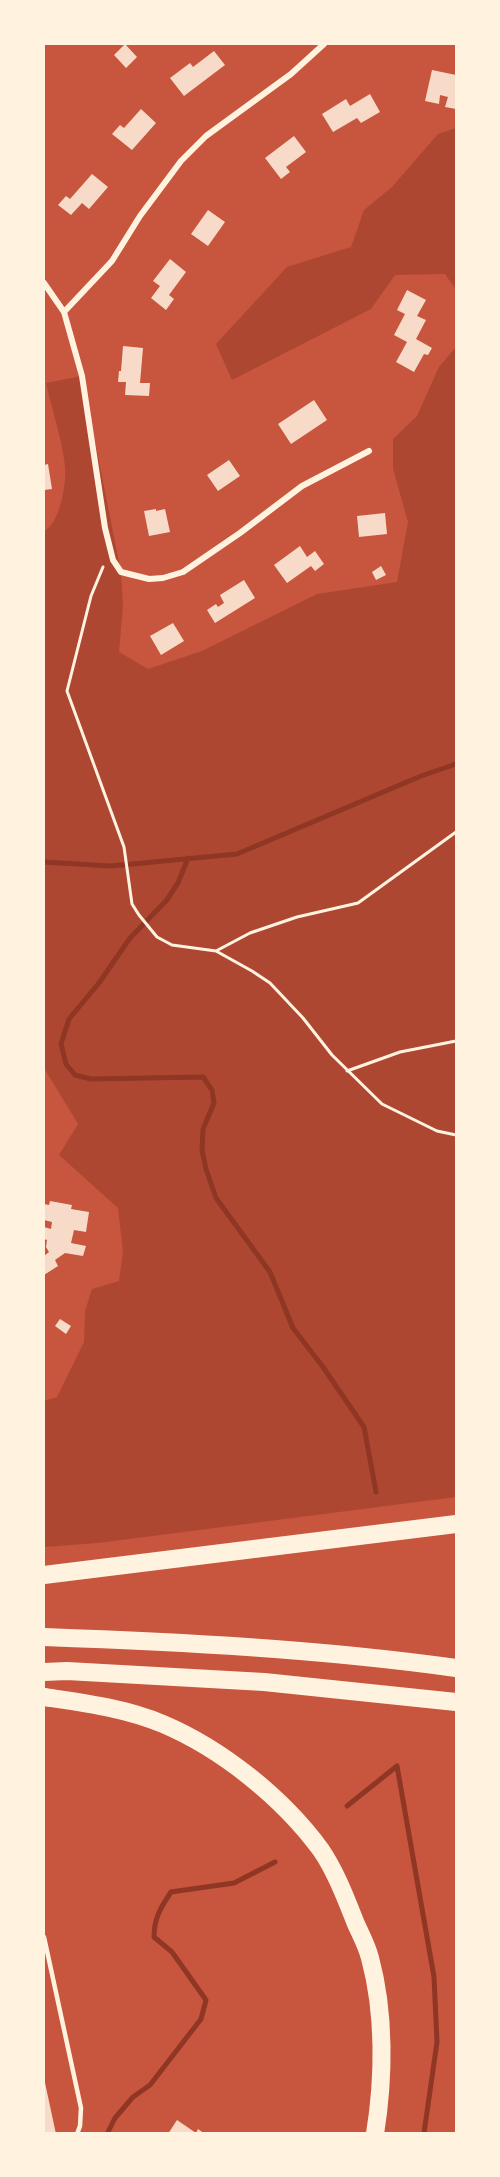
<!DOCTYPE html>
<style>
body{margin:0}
#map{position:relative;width:500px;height:2177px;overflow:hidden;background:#c8553d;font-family:"Titillium Web",sans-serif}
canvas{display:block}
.frame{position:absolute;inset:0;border:45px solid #fff3e0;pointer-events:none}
</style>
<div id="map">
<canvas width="500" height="2177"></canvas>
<div class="frame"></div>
</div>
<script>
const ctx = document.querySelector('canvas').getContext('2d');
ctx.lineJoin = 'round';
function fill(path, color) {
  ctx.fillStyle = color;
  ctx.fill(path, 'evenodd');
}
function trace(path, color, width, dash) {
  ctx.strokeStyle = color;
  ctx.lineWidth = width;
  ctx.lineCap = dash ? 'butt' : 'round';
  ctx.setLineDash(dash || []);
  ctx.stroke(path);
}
fill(new Path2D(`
 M456,128v162l-11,-16 -50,1 -24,34 -139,71 -16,-36 71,-77 64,-20 13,-37 28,-23 46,-53z
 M456,347v1150l-358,46 -54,4v-146l13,-4 27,-55 1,-31 7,-22 27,-8 4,-29 -5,-44 -59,-53 19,-31 -34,-56v-537c16,-7 23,-49 21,-65 -3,-27 -13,-56 -19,-83l36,-7 39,196 2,33 -4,47 29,17 54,-18 115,-57 80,-12 11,-60 -15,-53v-30l24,-23 22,-49z`), '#ae4732');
trace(new Path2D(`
 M188,858l-10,25 -12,18 -36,37 -31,45 -30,36 -8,25 5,20 9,11 16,4 112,-2 9,13 2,13 -11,26 -1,21 4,19 10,29 54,74 23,56 30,39 41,60 12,65
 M44,862l67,4 126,-12 184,-78 35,-12
 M347,1806l50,-40 37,211 3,65 -13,91
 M107,2134l8,-16 18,-21 17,-12 51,-66 5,-19 -34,-48 -18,-15c0,-19 7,-30 17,-45l63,-9 41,-21`), '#8f3625', 5);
fill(new Path2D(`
 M125,44l12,13 -11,11 -12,-13z
 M214,51l11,14 -41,31 -14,-18 20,-15 3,4z
 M432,70l24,5v34l-11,-2 3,-10 -8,-2 -1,9 -14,-3z
 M370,94l10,18 -19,11 -4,-5 -24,14 -11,-18 24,-15 4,7z
 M141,109l15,14 -24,27 -20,-16 8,-9 4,3z
 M294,136l12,16 -20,15 4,5 -9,7 -16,-21z
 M92,174l16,13 -19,22 -7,-6 -11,12 -13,-10 8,-9 4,3z
 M208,210l17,12 -17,24 -17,-12z
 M170,259l16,13 -17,23 5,4 -8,11 -15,-12 9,-12 -7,-5z
 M407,290l19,10 -9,16 9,4 -10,19 16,9 -4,7 -4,-1 -10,18 -18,-10 11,-20 -13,-7 11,-21 -8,-4z
 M123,346l20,2 -3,35h10l-1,13 -24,-1 1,-13h-8l1,-11h2z
 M314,400l13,20 -36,24 -13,-20z
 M229,460l11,16 -22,15 -11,-16z
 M48,464l4,25 -8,1v-25z
 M156,509v2l9,-2 5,23 -21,4 -5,-25z
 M385,513l2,21 -28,3 -2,-21z
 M300,546l7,11 8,-6 9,13 -9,7 -4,-5 -24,17 -13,-18z
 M381,566l5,9 -10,5 -4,-8z
 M244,580l11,18 -40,25 -8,-13 9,-6 2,3 6,-4 -4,-8z
 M173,623l11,18 -23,14 -11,-19z
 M50,1201l22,4 -1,4 18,3 -3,20 -12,-2 -3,13 15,3 -3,10 -18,-3 -10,7 3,6 -14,9v-19l5,-4 -3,-5 1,-7 -3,-1v-12l7,2 1,-7 -8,-2v-16l5,1z
 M60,1319l11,7 -5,8 -11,-8z
 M44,2078l12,56h-12z
 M177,2120l19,13 2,-4 7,5h-37z`), '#f7dbc8');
trace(new Path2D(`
 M103,567l-12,29 -24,95 57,156 8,57 7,11 18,22 15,8 44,6 36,20 18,12 33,35 29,37 50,49 55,27 19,4
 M216,951l34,-18 47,-16 61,-14 98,-71
 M347,1071l53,-19 56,-11`), '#fff3e0', 3);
trace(new Path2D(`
 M44,1937l37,171 -1,18 -3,8`), '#fff3e0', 4.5);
trace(new Path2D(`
 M44,283l20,29 18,64 23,152 8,32 8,12 28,7 14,-1 20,-6 57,-39 62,-47 67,-35
 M64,312l48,-51 28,-45 41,-55 25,-25 85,-62 33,-30`), '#fff3e0', 6);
trace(new Path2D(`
 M44,1575l412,-51
 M44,1637c138,5 276,12 412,31
 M44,1672l23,-1 197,11 192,20
 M44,1697c40,6 81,11 119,27 59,25 120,74 158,126 15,22 25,49 35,74 5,11 11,22 14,34 15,55 14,120 5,176`), '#fff3e0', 18);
</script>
